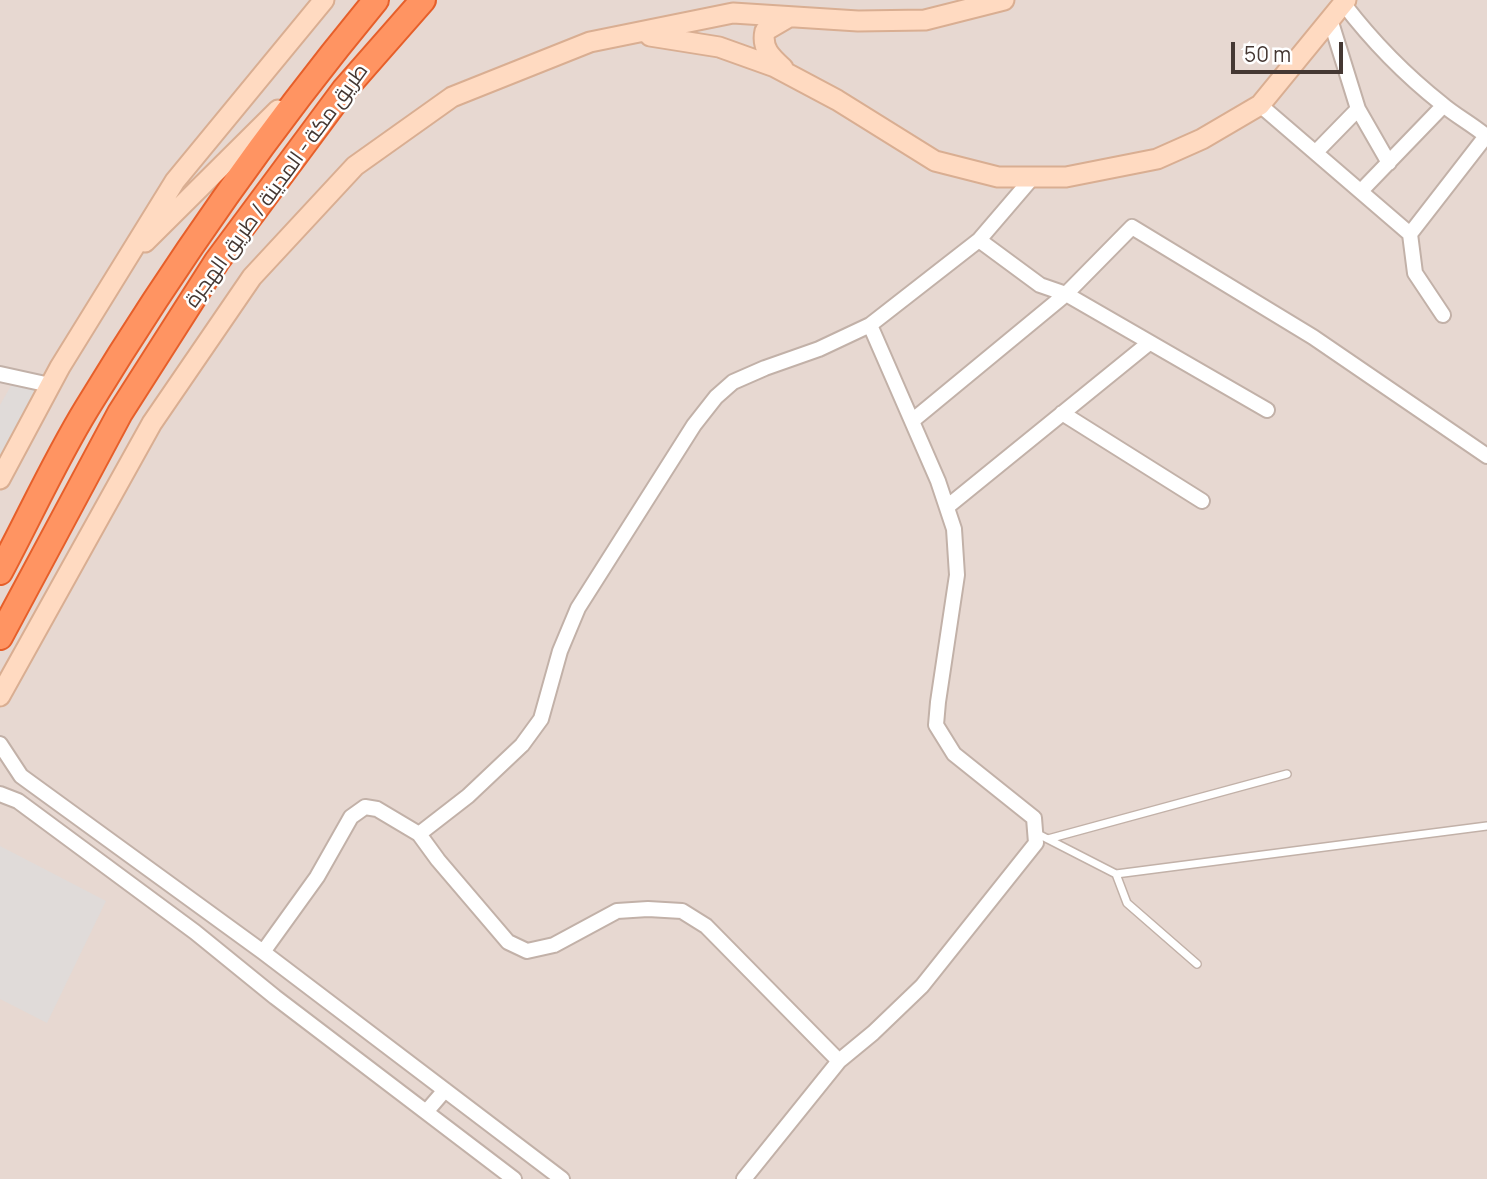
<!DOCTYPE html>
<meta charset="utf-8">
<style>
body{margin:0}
#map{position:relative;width:1487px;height:1179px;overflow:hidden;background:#f3e9e3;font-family:Manrope,sans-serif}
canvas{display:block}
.scale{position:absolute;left:1231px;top:42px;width:112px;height:32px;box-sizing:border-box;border:4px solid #453833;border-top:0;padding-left:9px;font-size:21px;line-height:24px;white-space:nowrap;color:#453833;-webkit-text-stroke:5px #fff;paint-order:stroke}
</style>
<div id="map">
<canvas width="1487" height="1179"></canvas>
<div class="scale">50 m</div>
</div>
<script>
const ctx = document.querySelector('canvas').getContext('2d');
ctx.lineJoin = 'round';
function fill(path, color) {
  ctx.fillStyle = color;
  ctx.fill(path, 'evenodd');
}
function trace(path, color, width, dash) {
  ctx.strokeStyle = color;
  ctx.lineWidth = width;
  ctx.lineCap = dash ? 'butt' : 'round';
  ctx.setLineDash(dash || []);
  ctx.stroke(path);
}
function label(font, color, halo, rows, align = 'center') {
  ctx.font = font + ' Manrope,Cairo,sans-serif';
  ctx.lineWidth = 5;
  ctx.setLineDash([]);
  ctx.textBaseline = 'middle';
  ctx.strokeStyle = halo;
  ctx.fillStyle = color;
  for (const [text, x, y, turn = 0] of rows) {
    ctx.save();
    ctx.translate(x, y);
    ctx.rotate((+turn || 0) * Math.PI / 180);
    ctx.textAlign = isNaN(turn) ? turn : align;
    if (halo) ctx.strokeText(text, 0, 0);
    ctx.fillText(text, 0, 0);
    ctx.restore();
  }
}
fill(new Path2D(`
 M0,0h1487v1179h-1487z`), '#e7d8d1');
fill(new Path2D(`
 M12,384l25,7 -37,66v-52z
 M0,846l106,55 -59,122 -47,-24z`), '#e0dbd9');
const lane = new Path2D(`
 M1036,833l80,41 371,-48
 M1048,839l239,-65
 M1116,874l11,29 70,61`);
const street = new Path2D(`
 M1343,3c29,38 61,71 99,101 14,12 30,20 44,32l-76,98
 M1330,19l28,90
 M1260,105l150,129 5,39 28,42
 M1316,152l42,-43 31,54
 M1361,191l82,-85
 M979,240l61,45 26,9 201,116
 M0,374l50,11
 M1062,413l140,88
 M912,421l154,-127 66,-67 181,110 174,119
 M947,507l202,-164
 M0,744l21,32 242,176 299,227
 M0,794l18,7 177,131 80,65 239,182
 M419,834l49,-38 54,-51 19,-26 19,-68 18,-43 116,-183 22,-28 17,-15 32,-14 54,-19 51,-24 109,-85 54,-63
 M263,952l54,-75 34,-60 14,-10 12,2 42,25 19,26 70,82 19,9 27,-6 63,-34 31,-2 34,2 24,15 133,135
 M426,1112l19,-22
 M744,1179l95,-118 34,-28 49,-47 114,-143 -2,-25 -80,-64 -18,-29 2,-23 19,-127 -3,-46 -16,-48 -68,-156`);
const secondary = new Path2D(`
 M650,36l69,11 56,20 62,33 98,61 63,16h68l91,-18 45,-20 58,-34 86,-105
 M783,68c-12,-11 -22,-20 -18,-37l24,-14
 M145,242l133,-132
 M0,479l60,-112 115,-186 149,-181
 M0,696l152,-273 100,-146 103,-111 97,-69 138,-55 143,-29 125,8 67,-1 79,-20`);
const highway = new Path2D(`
 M0,572c29,-54 55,-112 87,-164 87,-143 183,-280 289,-408
 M0,637l120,-224 97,-152 127,-171 79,-90`);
trace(lane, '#c2b1a8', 10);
trace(street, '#c2b1a8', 18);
trace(secondary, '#d9ae92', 23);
trace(highway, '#e65f2a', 28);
trace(lane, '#fff', 7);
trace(street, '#fff', 14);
trace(secondary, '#ffdac1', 19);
trace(highway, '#ff9462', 24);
label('21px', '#453833', '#fff', [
 ["طريق مكة - المدينة / طريق الهجرة",277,186,-54]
]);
</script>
